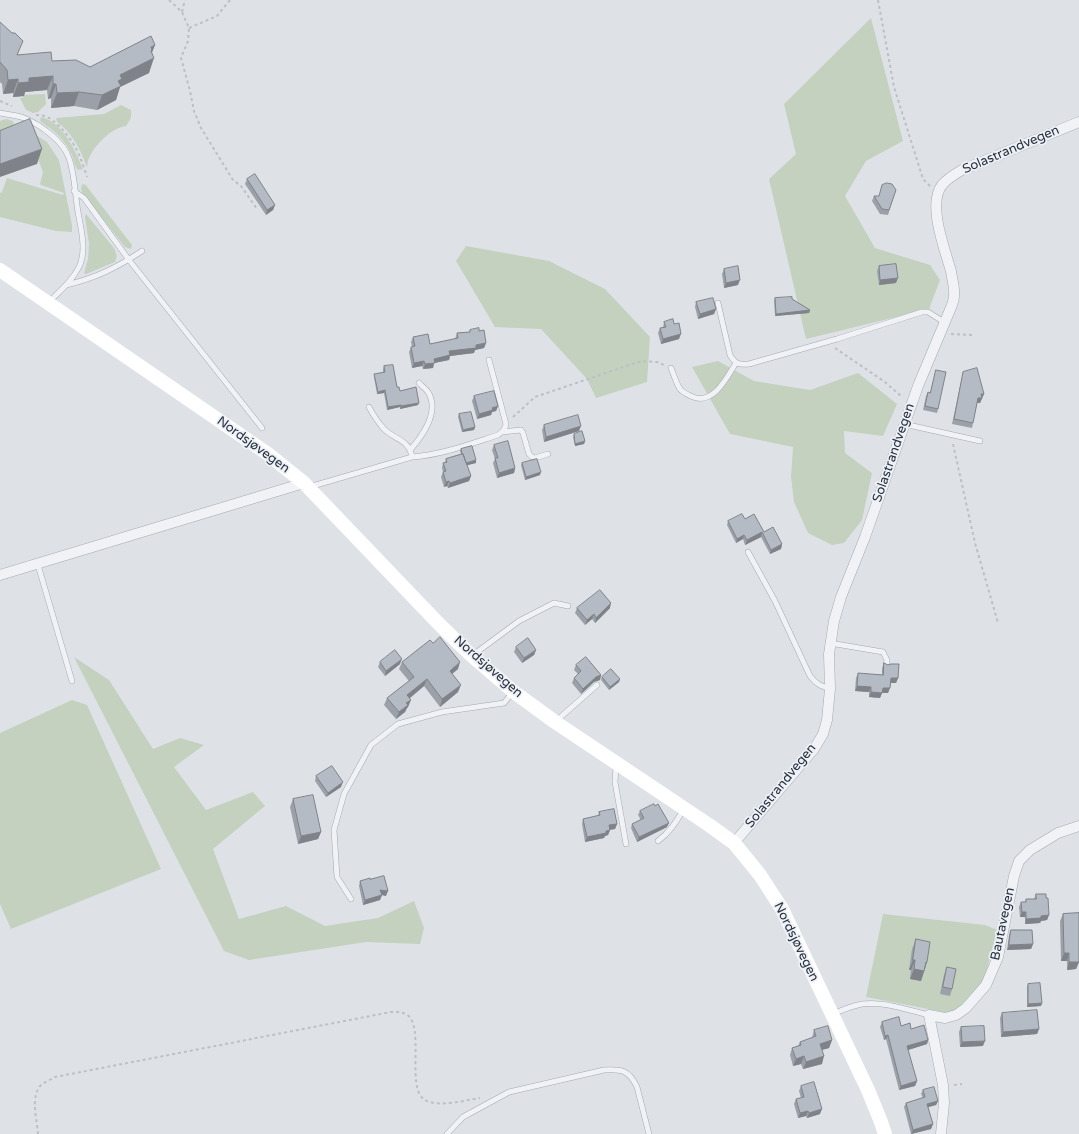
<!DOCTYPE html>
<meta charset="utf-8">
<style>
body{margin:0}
canvas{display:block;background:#dee2e7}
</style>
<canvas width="1079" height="1134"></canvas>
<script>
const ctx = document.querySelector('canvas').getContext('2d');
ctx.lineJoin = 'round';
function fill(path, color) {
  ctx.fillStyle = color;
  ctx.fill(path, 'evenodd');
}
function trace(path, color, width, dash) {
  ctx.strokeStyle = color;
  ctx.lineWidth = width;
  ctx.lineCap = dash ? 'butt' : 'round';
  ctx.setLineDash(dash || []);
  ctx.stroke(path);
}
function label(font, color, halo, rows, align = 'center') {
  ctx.font = font + ' "Varela Round",sans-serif';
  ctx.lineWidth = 3.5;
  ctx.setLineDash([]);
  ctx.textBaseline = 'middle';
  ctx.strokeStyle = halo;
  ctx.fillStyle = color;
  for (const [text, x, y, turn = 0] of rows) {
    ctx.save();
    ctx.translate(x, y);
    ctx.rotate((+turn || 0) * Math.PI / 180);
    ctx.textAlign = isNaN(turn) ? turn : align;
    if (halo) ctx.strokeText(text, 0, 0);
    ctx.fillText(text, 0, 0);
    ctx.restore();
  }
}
fill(new Path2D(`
 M871,18l32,123 -37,20 -21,35 30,52 55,17 10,15 -11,29 -123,30 -37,-160 27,-25 -12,-50z
 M45,94l1,10 -8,8 -5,1 -7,-3 -6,-12h3v-3z
 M121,105l10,5c1,6 -1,11 -5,16 -15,2 -31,19 -37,32 -2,3 -1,6 -2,9 -6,-16 -15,-35 -30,-45l-1,-4 48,-4z
 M41,117c22,5 34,33 42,52l-5,1c-4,-5 -4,-10 -6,-15 -7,-15 -17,-24 -31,-33l-1,-2z
 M6,119l7,2 3,10 -14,7 -2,-8v-9z
 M28,130l19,12 12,18 13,65v7l-16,-1 -56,-14v-24l2,-1 5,-14 56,17 1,-2 -23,-8 -1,-1 3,-12 -16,-41z
 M82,184l4,1 2,3 44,57 -1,4 -6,-2 -42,-53 -2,-5z
 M86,214l28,34c2,5 4,8 1,14l-29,12 -2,-1 4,-14 1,-15 -4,-27z
 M466,246l83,15 56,28 45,48 -3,45 -51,16 -9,-19 -46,-50 -46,-2 -39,-66z
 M718,361l36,20 56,9 48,-17 39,31 -14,32 -39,-5 1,22 27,20 -10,47 -18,23 -12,2 -24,-12 -14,-31 -3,-25 2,-30 -63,-13 -38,-67z
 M74,657l35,23 44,69 27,-11 24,7 -30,22 32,43 47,-18 12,14 -52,43 26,70 47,-13 39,20 53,-8 36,-17 10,27 -4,16 -54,-2 -117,18 -25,-9z
 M72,700l15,5 74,164 -150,60 -11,-25v-171z
 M883,914l102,11 12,5 -11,43 -5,11 -25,26 -7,3 -83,-16z`), '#c4d1bf');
const lane = new Path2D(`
 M0,113c8,2 17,2 24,5 17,7 39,23 45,40 6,17 6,37 9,54 3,17 9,39 1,55 -7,14 -19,24 -30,35
 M74,191l10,7 45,62 133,168
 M66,285c30,-7 50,-17 76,-34
 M718,303l12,52c5,9 9,10 19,9l88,-25 85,-27h6l16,10
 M671,368c3,7 5,15 9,21 3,4 9,6 13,8 21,8 34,-20 43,-34
 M369,407c4,8 9,15 15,22 11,11 25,10 28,28
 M904,424l76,17
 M502,432l19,-2 2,3 6,21 3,3 3,1 13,-4
 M411,449c12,-14 29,-38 17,-57 -2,-3 -6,-6 -9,-9
 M311,485h5l96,-28c29,-2 58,-13 86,-22 4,-3 7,-5 8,-11l-17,-64
 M748,552l27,49 35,75c6,8 11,10 20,13
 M38,565l34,116
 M830,643l53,9 4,8 -1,6
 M473,655l46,-34 35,-18 14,3
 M556,721l41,-36
 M616,766l-1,16 11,62
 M658,841c12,-9 18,-19 26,-32
 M351,899l-14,-22 -3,-47 10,-36 27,-49 27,-21 44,-12 62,-9 9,-11
 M833,1014c9,-4 19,-8 29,-10 22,-3 45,6 67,11
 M447,1134l16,-17 46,-25 95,-22c18,-1 25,0 33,17l12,47`);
const street = new Path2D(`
 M0,575l304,-92
 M734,843l80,-94 9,-15 4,-14 3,-31 -1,-35 5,-33 7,-24 24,-60 53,-151 34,-81c1,-3 2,-6 2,-9 1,-8 -2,-17 -3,-25 -6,-21 -24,-67 -9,-86 6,-7 13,-11 20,-15l117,-48
 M941,1134l3,-31 -1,-18 -14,-70 16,3 11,-3 10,-7 20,-23 12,-28 16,-81 5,-15 11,-11 28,-17 21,-7`);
trace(lane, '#a3a9b1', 6);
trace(street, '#a3a9b1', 11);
trace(new Path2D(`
 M169,0l13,12 7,16 -1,13 -7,17 9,33 4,20 7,17 32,52 8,6 16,23
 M878,0l16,87 29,92 7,7
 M182,12l3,-12
 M189,28l28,-12 13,-16
 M0,101l12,5
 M36,115c10,0 16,4 22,10 16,15 23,32 29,52
 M951,334l23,1
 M835,348l50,34 17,15
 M513,417l22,-20 106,-36 16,1 7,3
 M953,444l22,99 23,80
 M954,1085l8,-1
 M38,1134c-1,-15 -8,-37 3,-49 4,-3 9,-5 14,-8l336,-65c5,0 10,0 15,2 20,11 -1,75 19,86 14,8 40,0 55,-2`), '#bcc0c6', 2, [3, 3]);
trace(lane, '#f0f2f6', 5);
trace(street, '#f0f2f6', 10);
trace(new Path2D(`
 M0,270l268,184 36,29 136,142 32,31 42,36 41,30 154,103 25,18 26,32 22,34 86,181 13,32 4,12`), '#fff', 14);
fill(new Path2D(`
 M0,22l18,33 34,6 38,6 65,-22 -3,8 -3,20 -29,14 -4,13 -19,10 -23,-4 -23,2v-10l-3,1 -1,-9 -22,2 -1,4 -11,1v-4l-10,1 -1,-10 -2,-2z
 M247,179l28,26 -2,5 -7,5 -21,-31z
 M896,190l-8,25 -8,-1 -8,-13 2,-5h5z
 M879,266l17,17 -17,2 -2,-14z
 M724,269l14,16 -14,3 -2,-14z
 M775,298l17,1 18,11 -1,3 -34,3 -1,-16z
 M696,302l20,7 -2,5 -16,5 -3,-12z
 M664,322l10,2 5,15 -18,5 -3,-11 2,-5h3z
 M470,330l9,1 7,12 -2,5 -9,2 -1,3 -24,3 -1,4 -15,3 -1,5 -10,1 -1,-3 -10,2 -3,-16 2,-5h1l-1,-5 2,-5 17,7 25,-5 2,-6 12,-1z
 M384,366l16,25 18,14 -18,4v-2l-13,3 -3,-17 -7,1 -3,-17v-3l9,-1v-4z
 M936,370l2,39 -1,4 -14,-3 3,-14 2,-4 2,1z
 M963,372l21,22 -4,9h-3l-5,25 -20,-4 10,-47z
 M474,396l24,10 -2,5 -4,1 -1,3 -14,4 -5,-18z
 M459,414l16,13 -1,3 -12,2 -4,-15z
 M544,425l35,6 -35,11 -2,-12z
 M574,434l11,7 -1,3 -9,2 -2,-9z
 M494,445l21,23 -1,5 -17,5 -4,-15 2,-4 -3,-9z
 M461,449l15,11v3l-9,2 4,11 -2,5 -21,7 -1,-2 -3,1 -3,-10 2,-5 -1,-4 1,-5 2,-1 1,-3 15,-5 -1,-3z
 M522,463l18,12 -15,5 -4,-15z
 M728,521l36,11 18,12 -1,5 -11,5 -9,-17 -16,8 -2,-6 -7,4 -9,-18z
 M577,608h33l-15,15 -3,-4 -7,6 -10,-12z
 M433,643l25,26 -6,5 6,18 -18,15 -16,-21 -14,12 -2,9 -1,1 -2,4 -9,7 -12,-14 3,-7 22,-17 -10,-12 3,-7z
 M516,647l20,3 -2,5 -12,8 -8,-11z
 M380,662l20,2 -15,12 -7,-9z
 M884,663l14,15 -2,5h-5l-3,10h-6l-2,5 -11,-1v-5l-14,-1 1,-13 2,-5 24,2v-7z
 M576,665l25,10 -1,5 -6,2 -13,12 -9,-11 2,-5 4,-4 -4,-4z
 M602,677l18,2 -1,3 -10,8 -8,-10z
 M316,776l25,11 -15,10 -11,-16z
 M293,799l28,33 -3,7 -20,5 -8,-37z
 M640,811l27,16 -30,15 -6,-14 1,-4 9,-4 -3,-5z
 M599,812l18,12 -2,5 -5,1 -2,5 -3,1 -1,2 -19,4 -3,-18 1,-5 15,-3z
 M370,879l16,17 -4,-1 -2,5 -17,5 -4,-19 1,-5z
 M1036,894l10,4 3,17 -2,5 -6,1 -1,2 -15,1v-7h-5l-1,-10 2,-5h4l1,-3h8z
 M1079,913v49l-3,7 -9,1v-9h-6l-1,-40 3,-7z
 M1011,930l22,14 -2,5 -24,1 2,-15z
 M916,939l11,23 -6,19 -11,-2 1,-9h-2l3,-21z
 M947,967l5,22 -2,7 -10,-2 4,-19z
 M1028,984l14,19 -1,3 -14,1v-20z
 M1002,1013l37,16 -2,5 -36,3 -1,-19z
 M882,1022l19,4 10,3 17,11 -1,4 -19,6 9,31 -2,5 -16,4 -13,-51 -2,1 -4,-13z
 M961,1027l22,19 -23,1 -1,-15z
 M814,1030l18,10 -3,8 -7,2v14l-19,5 -2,-5 -8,2 -3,-11 2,-7 6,-2 2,-4 12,-4z
 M801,1086l19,28 -13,4 -1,-2 -8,2 -4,-14 2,-5 5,-1 -2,-7z
 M923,1090l15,11 -2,4 -8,2 5,17 -2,5 -20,5 -7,-27 2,-4 17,-5 -2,-4z`), '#9ca1a9');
fill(new Path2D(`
 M155,45l-6,14 5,-1 -5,15 -29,14 -4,13 -19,10 5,-15 18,-20 31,-28z
 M53,76l-6,14 -22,2 -1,4 -11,1 5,-14 11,-5z
 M18,79l-5,14 -10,1 5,-14z
 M53,84h3l-5,14 -3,1z
 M79,92l-5,14 -23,2 6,-15z
 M42,149l-5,15 -37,13v-13z
 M275,205l-2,5 -7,5 1,-5z
 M898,278l-2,5 -17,2 1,-5z
 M740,280l-2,5 -14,3 2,-5z
 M716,309l-2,5 -16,5 2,-5z
 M810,310l-1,3 -34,3 1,-2z
 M681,334l-2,5 -18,5 2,-5z
 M486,343l-2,5 -9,2 -1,3 -24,3 -1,4 -15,3 -1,5 -10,1 2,-5 9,-5 15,-8 27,-6z
 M424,361l-2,5 -10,2 2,-5z
 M385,390l-1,3 -7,1 1,-2z
 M981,394h3l-4,9h-3l1,-5z
 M419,403l-1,2 -18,4 1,-3z
 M401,405l-1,2 -13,3 1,-3z
 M498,406l-2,5 -4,1 -1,3 -14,4 2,-5 13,-6z
 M581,426l-2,5 -35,11 2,-5z
 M475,427l-1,3 -12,2 1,-2z
 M585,441l-1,3 -9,2v-2z
 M476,460v3l-12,3 1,-2z
 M515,468l-1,5 -17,5 2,-5z
 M541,472l-1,3 -15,5 1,-3z
 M471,476l-2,5 -21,7 2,-5z
 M449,481l-2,5 -3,1 2,-5z
 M762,532l-1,5 -16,8 2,-5z
 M744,535l-1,4 -7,4 1,-4z
 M782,544l-1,5 -11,5 1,-4z
 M611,603l-1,5 -15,15 1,-5z
 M594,614l-2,5 -7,6 2,-5z
 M536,650l-2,5 -12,8 2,-5z
 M402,659l-2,5 -15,12 1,-5z
 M460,662l-2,7 -11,9 3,-7z
 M601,675l-1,5 -6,2 -13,12 2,-5 13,-12z
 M891,678h7l-2,5h-7z
 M427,679l-3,7 -19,16 2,-7z
 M620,679l-1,3 -10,8 1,-3z
 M461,685l-3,7 -18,15 2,-8z
 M857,686l14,1 -2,5 -14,-1z
 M883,688h7l-2,5h-7z
 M871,692l11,1 -2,5 -11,-1z
 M411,700l-3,7 -1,1 -2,4 -9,7 3,-7 7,-9z
 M343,782l-2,5 -15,10 2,-4z
 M669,823l-2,4 -30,15 2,-5z
 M617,824l-2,5 -8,1 2,-5z
 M610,830l-2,5 -3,1 -1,2 -19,4 2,-5 19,-6z
 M321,832l-3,7 -20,5 3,-8z
 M380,890l8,1 -2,5 -4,-1 -2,5 -17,5 2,-5z
 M1022,912h4l-1,5h-5z
 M1049,915l-2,5 -6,1 -1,2 -15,1 1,-5 15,-3z
 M1033,944l-2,5 -24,1 2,-5z
 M1064,953h5l-2,8h-6z
 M913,960h2l-4,10h-2z
 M926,962h1l-6,19 -11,-2 4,-10z
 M1069,962h10l-3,7 -9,1z
 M1042,1003l-1,3 -14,1 1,-3z
 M1039,1029l-2,5 -36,3 2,-5z
 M888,1035l-2,4 -2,1 1,-4z
 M832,1040l-3,8 -11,3 2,-7z
 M928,1040l-1,4 -22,7 2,-5z
 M985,1041l-2,5 -23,1 2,-5z
 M804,1056l-3,8 -8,2 3,-7z
 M824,1056l-2,8 -19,5 3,-7z
 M917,1081l-2,5 -16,4 2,-4z
 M938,1101l-2,4 -11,3 2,-4z
 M822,1109l-2,5 -13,4 2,-5z
 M808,1111l-2,5 -8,2 2,-5z
 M933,1124l-2,5 -20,5 2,-4z`), '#7f8389');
const building = new Path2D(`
 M0,22l12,11h3l8,8 -6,14 34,-3 1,9 24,-1 14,7 61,-31 4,9 -4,2 1,3 -1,1 3,7 -34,17 2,4 -4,2 3,5 -19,9 -23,-3 -22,1 -1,-9h-3v-8l-24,2v4l-11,1v-4l-10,1 -1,-10 -7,-8z
 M30,119l12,30 -42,15v-33z
 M255,174l20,31 -8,5 -20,-31z
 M887,183l5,1 4,6 -7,20 -7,-1 -8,-13h5l3,-11z
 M896,264l2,14 -18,2 -1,-14z
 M738,266l2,14 -14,3 -2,-14z
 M792,297v2l18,11 -34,4 -1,-16z
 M713,298l3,11 -16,5 -4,-12z
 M673,319l1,5 5,-1 2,11 -18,5 -3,-11 6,-1 -2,-5z
 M479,328v3l5,-1 2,13 -10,2v3l-27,3 1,4 -16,4 1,4 -10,1 -1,-3 -10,2 -3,-16 4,-1 -2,-9 15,-3 2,10 28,-6 -1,-5 13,-1v-2z
 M393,365l4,22h2l1,4 16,-4 3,16 -18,3v-1l-13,2 -3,-17 -7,2 -4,-18 11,-2 -1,-6z
 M977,368l7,26h-3l1,4h-4l-5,25 -19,-4 9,-47z
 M936,370l10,2 -8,37 -13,-3 3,-14 2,1z
 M494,391l4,15 -6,2 1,2 -14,4 -5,-18z
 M471,412l4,15 -12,3 -4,-16z
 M578,415l3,11 -35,11 -2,-12z
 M582,431l3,10 -10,3 -1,-10z
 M508,441l7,27 -16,5 -4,-15h3l-4,-13z
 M472,446l4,14 -10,3 -3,-9h-1l-1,-5z
 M463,454l8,22 -21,7 -1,-2 -3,1 -3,-10 3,-1 -3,-8 4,-1 -1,-3z
 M537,459l4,13 -15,5 -4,-14z
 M742,514l3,5 9,-5 10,18 9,-5 9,17 -11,6 -9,-18 -15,8 -3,-5 -7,4 -9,-18z
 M600,590l11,13 -15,15 -2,-4 -7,6 -10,-12z
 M440,637l20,25 -10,9 11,14 -19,14 -15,-20 -20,16 4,5 -5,3 2,2 -9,7 -12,-14 27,-21 -12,-15 28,-22 3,3z
 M528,638l8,12 -12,8 -8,-11z
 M395,650l7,9 -16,12 -6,-9z
 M586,657l15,18 -5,2 -13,12 -9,-11 7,-7 -5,-6z
 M884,663l4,2 3,-1h8l-1,14h-7l-1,10h-7l-1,5 -11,-1v-5l-14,-1 1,-13 25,2z
 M611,669l9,10 -10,8 -8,-10z
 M332,766l11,16 -15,11 -12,-17z
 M313,795l8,37 -20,4 -8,-37z
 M654,804l1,2 3,-2 11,19 -30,14 -7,-13 12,-6 -4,-7z
 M614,809l3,15 -8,1 1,5 -4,1v2l-19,4 -4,-18 17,-4 -1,-3z
 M384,876l4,15 -8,-1 2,5 -17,5 -5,-19 10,-3v1z
 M1036,894h10v4h2l1,17 -8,1v2l-15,1v-7h-4l-1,-10h5v-3h10z
 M1079,913v49h-10v-9h-5l-1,-39z
 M1011,930h21l1,14 -24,1z
 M916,939l14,3 -3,20h-1l-2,9 -10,-2 1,-9h-2z
 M947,967l9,2 -4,20 -9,-2z
 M1040,983l2,20 -14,1v-20z
 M1037,1010l2,19 -36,3 -1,-19z
 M899,1017l2,9 9,-3 1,6 13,-4 4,15 -21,6 10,35 -16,5 -13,-51 -3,1 -3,-14z
 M828,1026l4,14 -12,4 4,12 -18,6 -2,-6 -8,3 -4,-11 9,-3 -1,-3 16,-6 -2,-6z
 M984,1026l1,15 -23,1 -1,-15z
 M814,1082l8,27 -13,4 -1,-2 -8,2 -4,-14 8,-2 -3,-11z
 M934,1087l4,14 -11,3 6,20 -20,6 -7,-27 19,-6 -2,-7z`);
fill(building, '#b5bbc4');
trace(building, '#7f8389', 1);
label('13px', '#27303e', '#edf0f5', [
 ["Solastrandvegen",1011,150,-23],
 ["Nordsjøvegen",253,445,36],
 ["Solastrandvegen",894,453,-71],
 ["Nordsjøvegen",488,667,41],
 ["Solastrandvegen",781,786,-51],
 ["Bautavegen",1003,924,-78],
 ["Nordsjøvegen",796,942,64]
]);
</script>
